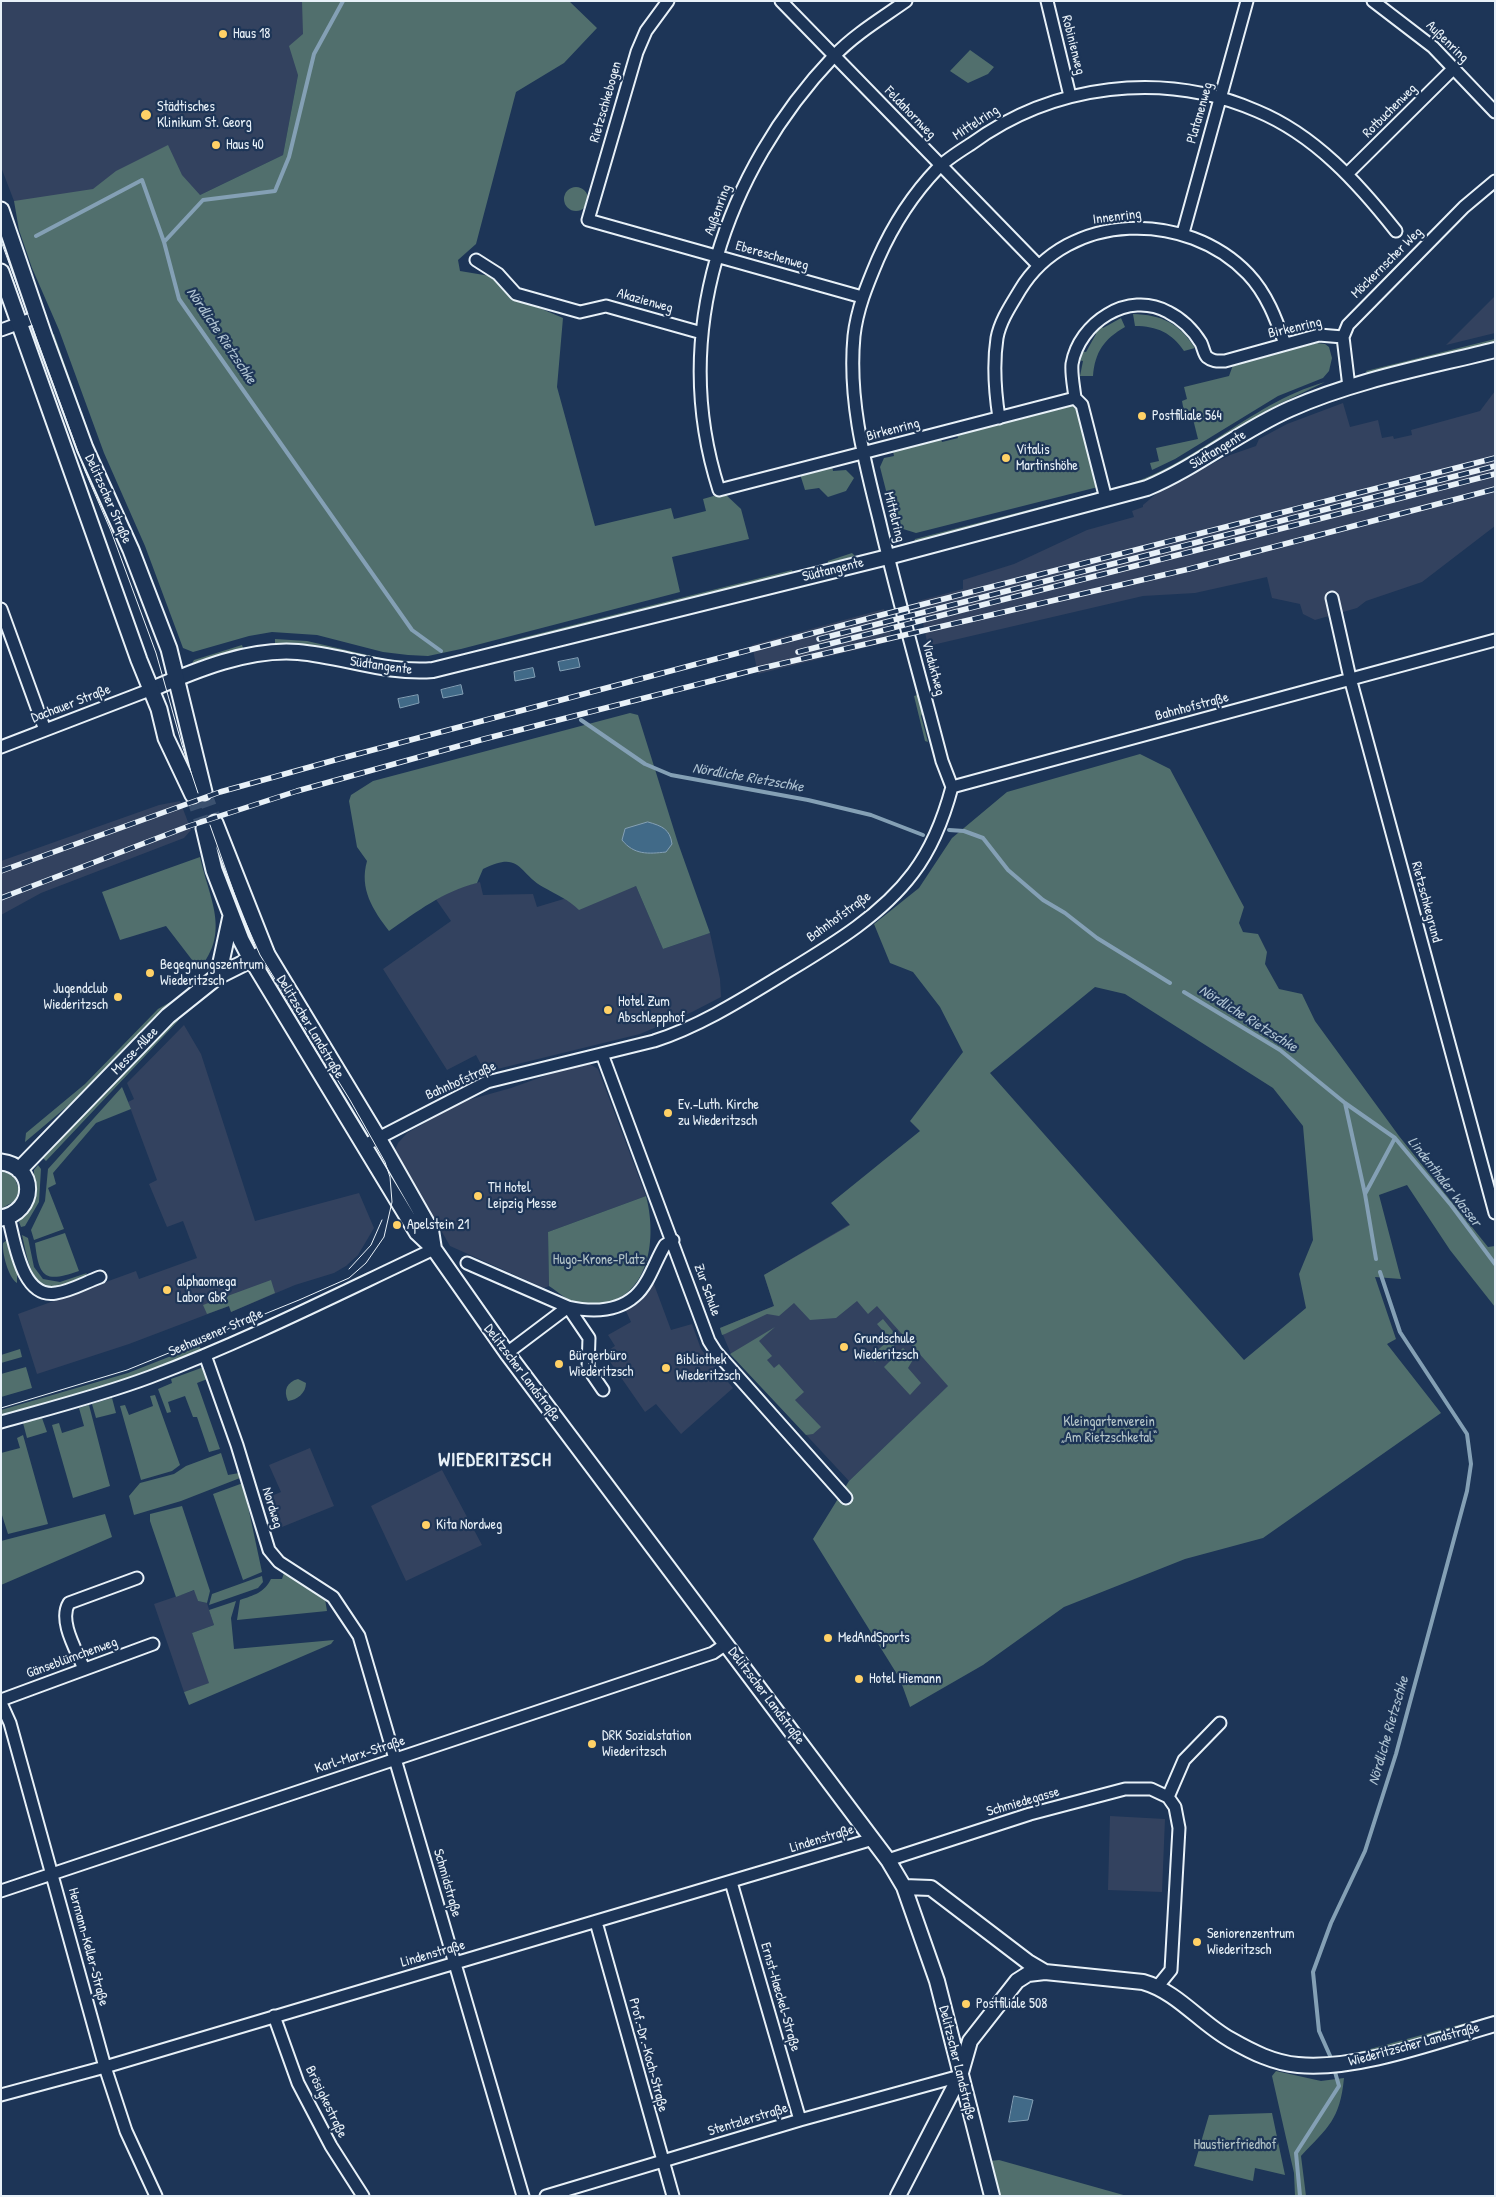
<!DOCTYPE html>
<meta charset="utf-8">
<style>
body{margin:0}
#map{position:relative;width:1496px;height:2197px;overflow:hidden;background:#1d3557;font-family:"Patrick Hand",sans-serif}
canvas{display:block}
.frame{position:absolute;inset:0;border:2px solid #e8f1f8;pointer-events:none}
</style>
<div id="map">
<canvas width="1496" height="2197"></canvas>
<div class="frame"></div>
</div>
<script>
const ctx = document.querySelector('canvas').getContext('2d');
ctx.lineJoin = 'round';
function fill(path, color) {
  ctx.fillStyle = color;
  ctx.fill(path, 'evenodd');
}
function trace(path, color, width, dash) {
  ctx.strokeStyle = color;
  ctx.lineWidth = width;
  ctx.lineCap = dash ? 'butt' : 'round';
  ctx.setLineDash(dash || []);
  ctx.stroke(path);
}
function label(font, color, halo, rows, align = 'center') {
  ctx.font = font + ' "Patrick Hand",sans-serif';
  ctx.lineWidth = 4.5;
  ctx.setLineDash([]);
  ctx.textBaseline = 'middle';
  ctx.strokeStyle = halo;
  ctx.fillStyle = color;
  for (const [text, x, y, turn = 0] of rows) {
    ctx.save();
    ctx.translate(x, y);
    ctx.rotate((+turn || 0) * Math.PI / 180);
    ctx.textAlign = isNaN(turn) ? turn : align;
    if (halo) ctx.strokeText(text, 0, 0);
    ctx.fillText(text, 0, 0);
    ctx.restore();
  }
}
fill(new Path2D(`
 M1,1h333l-36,74 -15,80 -83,40 -53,22 -133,-16 -13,-34z
 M1495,296v37l-49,12z
 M1495,391v135l-73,56 -56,19 -9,7 -42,12 -12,-6 -3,-10 -28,-6 -5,-21 -72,16 -52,3 -215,50 -10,-45 45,-12v-9l51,-16 73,-34 47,-13 -2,-6 11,-4v-2l20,-17 67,-33 26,-9 3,-7 28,-15 56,-21 7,24 28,-7 4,18 11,-2 1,3 18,-4 -1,-5 69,-19z
 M884,609l8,32 -134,33 -6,-29z
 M180,801l11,29 -7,8 -143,55 -40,22v-54l158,-56z
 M480,882l3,13 50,-1 4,13 30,-9 69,-12 27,63 47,-16 10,46 1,18 -29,15 -52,22 -155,38 -9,-17 -29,15 -64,-101 68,-48 -16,-23 21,-10z
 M184,1025l17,29 54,167 104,-28 15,35 -16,27 -12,11 -12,7 -39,12 -64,27 -2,-6 -100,38 -92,30 -19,-60 118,-43 3,8 58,-21 -14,-37 -16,6 -18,-43 8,-4 -29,-78 6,-3 -7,-16z
 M590,1064l8,5 48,127 -98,36 1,54 -5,2 -94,-42 -55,-96 3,-7 9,-10 54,-31 50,-14 53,-19z
 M850,1224l115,146 -116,111 -118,-127 -11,-26 54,-22 -10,-31z
 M652,1279l19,51 21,-6 9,25 32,39 -52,46 -25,-30 -11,8 -41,-59 11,-7 -7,-11 23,-13 -6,-13 14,-7z
 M310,1448l24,58 -52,21 -11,-31 10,-4 -12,-27z
 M442,1470l40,75 -76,36 -35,-75z
 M195,1590l3,11 9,2 7,22 -22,8 18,50 -26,9 -30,-88z
 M1110,1816l55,3 -3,73 -54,-2z`), '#33425f');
fill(new Path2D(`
 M302,1h267l28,27 -33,35 -48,29 -40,152 -18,16 2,11 30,5 19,19 54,23 -6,69 38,139 76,-18 3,11 32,-8 -3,-12 21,-6 17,16 8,30 -77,18 8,35 -219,57 -33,7 -20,-1 -25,-3 -66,-17 -45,-3 -23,4 -56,16 -10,-4 -38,-102 -41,-93 -45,-123 -27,-62 -13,-38 -5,-29 79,-12 23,-18 52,-26 14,30 18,20 83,-40 15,-80 -9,-29 14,-12z
 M970,50l24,17 -6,7 -20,9 -18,-12z
 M564 199a12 12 0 1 1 24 0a12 12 0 1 1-24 0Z
 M1133,314c29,1 46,9 62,34l-11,3c-12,-18 -27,-25 -49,-25z
 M1121,318l4,9c-21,12 -30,25 -32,49h-13l3,-15 -4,-1 2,-9 5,1 10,-18 -2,-3 6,-6 3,3z
 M54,334l27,76 -4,1 -27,-76z
 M1495,339v4l-127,32 -2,-4z
 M1317,343l8,1 4,3 3,11 -3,13 -6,7 -45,18 -103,63 -23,11 -2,-7 9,-2 -3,-13 42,-9 -7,-28 -7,1 -2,-11 5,-2 -3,-12 45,-11 4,-11 5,-2z
 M21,348l78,211 -4,1 -75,-210z
 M1325,382l-48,23 -116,71 -45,14 -6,-1c80,-17 137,-85 215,-107z
 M1075,405l3,3 20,79 -182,46 -16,-5 -6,-6 -14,-55 4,-9 10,-2 -1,-5 48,-12 1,3 16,-4 -1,-3z
 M82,412l11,33 45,101 -4,1 -56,-133z
 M832,466l1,5 13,-1 8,8 -8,13 -18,6 -9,-9 -14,2 -5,-16z
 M1098,492l-6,5 -178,45 1,-3z
 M852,553l3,3 -27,8v-3z
 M792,570l1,3 -331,84 17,-7 42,-12z
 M275,639l32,2 78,18 47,4c-53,5 -104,-18 -157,-20z
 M242,645l1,3 -51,15 2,-3z
 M920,694l4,16 -3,6 7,26 -3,-1 -11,-45z
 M630,713l8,2 40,128 32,90 -47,16 -27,-63 -57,24c-11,-11 -22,-15 -36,-23 -25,-14 -22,-37 -60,-18l-6,14c-35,9 -59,28 -88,48 -16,-21 -30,-42 -22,-70l-10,-14 -8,-46 2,-6 22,-14z
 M1140,754l30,15 74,138 -5,16 4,9 15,2 9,18 -2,12 14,25 23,5 13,27 84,115 89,111 7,-1v61l-45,-57 -43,-65 -28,10 22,84 -26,-2 21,62 -9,5 54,69 -178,125 -78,21 -121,48 -81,58 -73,42 -10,-28 -87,-140 36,-58 99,-95 -71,-80 -9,8 -11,-13 -21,17 -26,2 -16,-17 -15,13 -12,-2 -42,20 -3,1 -2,-7 54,-22 -10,-31 86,-50 -19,-22 89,-72 -10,-10 53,-69 -23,-45 -27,-35 -23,-9 -16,-39 45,-36 33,-50 55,-46zM1095,987l30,7 148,94 30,38 10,114 -14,34 7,34 -62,52 -254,-287z
 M200,857c9,41 31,75 -1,112l-33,-43 -46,14 -18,-48z
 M172,1001l-83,87 -64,54 1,-9 59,-49 73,-75z
 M182,1014l-4,7 -132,140 -3,-3 112,-119z
 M122,1087l9,22 -35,14 -43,50 3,11 -8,4 16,41 -30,11 -3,-10 14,-29 3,-32z
 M38,1165l3,4 -2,33 -14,24 -4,1 -2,-5 15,-22v-30z
 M1,1171l13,5 5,14 -4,11 -13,7z
 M646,1196c10,37 6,92 -36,106 -11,4 -24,5 -34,1 -9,-3 -18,-11 -27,-17l-1,-54z
 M65,1233l14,38c-34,12 -40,7 -44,-28z
 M22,1235l6,3 6,29 9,12 17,3 27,-9c-4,7 -13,8 -20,11 -36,12 -39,-24 -45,-49z
 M7,1240l10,33v10c-9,-6 -15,-30 -14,-40z
 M271,1280l4,13 -44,19 -2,-6 -22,8 -4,-9z
 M883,1319l17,21 -25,22 -5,-5 20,-18 -13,-15z
 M775,1327l-16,14 13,15 -5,4 7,8 5,-4 25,28 -9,8 26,27 -8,7 -7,1 -76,-81z
 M199,1345l2,5 -55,24 -145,42v-6l127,-37z
 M903,1348l11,10 -6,10 13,15 -11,12 -26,-28z
 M20,1349l2,8 -21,6v-8z
 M26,1367l6,21 -31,9v-23z
 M201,1368h3l6,10 -13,5 23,66 -11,3 -12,-35h-4l-8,-21 -17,6 3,10 -4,1 -9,-24 14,-6 -1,-4z
 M298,1379l8,4c0,10 -9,17 -18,18 -5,-11 -1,-19 10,-22z
 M155,1395l25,70 -8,6 -31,9 -21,-74 5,-1 4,10 24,-9 -3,-10z
 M112,1398l4,15 -20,5 -4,-14z
 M89,1405l21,81 -37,12 -21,-73 7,-2 3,10 22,-7 -5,-18z
 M42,1418l5,14 -20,6 -4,-15z
 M23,1435l25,89 -40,10 -7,-22v-59l19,-5 -3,-10z
 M221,1453l7,22 11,-2 1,5 -59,23 -47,14 -5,-19 11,-13 34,-9 12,-8z
 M243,1483l19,89 -19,8 -30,-86z
 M182,1506l28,85 -3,12 -9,-2 -4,-11 -18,7 -26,-76v-7z
 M105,1514l7,23 -111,48v-44z
 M284,1573l16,5 24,15 3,18 -90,9 3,-20c14,-5 24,-7 31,-21h11z
 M262,1576l1,6 -5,6 -49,17 3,-11z
 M236,1601l-5,17 3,31 100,-9 -3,4 -142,61 -5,-13 25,-9 -17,-50 22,-8 -5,-15z
 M1495,2015v4l-146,41 -1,-5z
 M1276,2071l45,10 23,-3c-4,42 -16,49 -43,78l5,40h-11l-1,-23 -22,-97z
 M1272,2113l13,62 -30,-7 -2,13 -59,-15 15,-51z
 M999,2160l128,36h-128l-9,-35z`), '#516f6d');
const water = new Path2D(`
 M578,658l2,9 -20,4 -2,-9z
 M533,668l2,9 -20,4 -1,-9z
 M461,685l2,9 -20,4 -2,-8z
 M418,695l1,8 -19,5 -2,-9z
 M648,822c14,4 22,7 24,22l-6,8c-18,2 -32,3 -44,-12l3,-11z
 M1014,2096l19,4 -5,20 -19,2z`);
fill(water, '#416a88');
trace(water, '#84a0b5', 1);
trace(new Path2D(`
 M36,236l106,-56 22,62 15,57 233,331 29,21
 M164,242l39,-42 72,-9 14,-34 25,-103 29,-53
 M581,720l64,44 26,11 137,25 63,15 52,20
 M949,830l15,1 19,7 25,32 35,30 22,13 32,25 73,45
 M1184,992l96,58 65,53 50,35 56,67 44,59
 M1345,1103l20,91
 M1376,1259l-11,-65 30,-56
 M1300,2196l-4,-43 43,-67 -8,-28 -12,-27 -6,-59 18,-49 34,-72 31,-97 71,-263 4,-27 -4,-30 -67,-102 -20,-60`), '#84a0b5', 4);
trace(new Path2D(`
 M204,792l11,31
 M193,795l11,33`), '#3b516f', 15, [15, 8]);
const minor = new Path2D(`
 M668,1l-22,30 -9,21 -49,168 274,77
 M781,1l258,265
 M906,1c-24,17 -51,33 -72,55 -110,116 -165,279 -115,434l356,-92
 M1047,1l23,95
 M1373,1l60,46 62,65
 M1347,174l107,-106
 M1183,233l64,-232
 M476,260l22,14 18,20 64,18 26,-6 96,27
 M1,330l36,-13
 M1349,387l-6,-50 5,-12 116,-118 31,-26
 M999,418c-4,-26 -6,-54 -2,-80 3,-17 14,-33 23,-48 48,-79 167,-80 228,-16 19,20 28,45 37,70
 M1106,499l-24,-94 -7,-7c-1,-10 -4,-23 -3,-34 7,-41 56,-74 96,-52 14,7 25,18 33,31 2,4 3,11 6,14 6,5 11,4 18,4l94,-26 24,2
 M1332,598l18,80 145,535
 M1,609l44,121
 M1,747l151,-58
 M952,787l-10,-26c-21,-81 -44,-161 -63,-242 -15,-60 -31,-120 -25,-183 3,-27 13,-51 24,-77 15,-34 34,-64 60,-91 9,-9 22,-17 33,-24 82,-60 192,-74 286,-33 58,24 101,72 139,120
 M952,787l543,-147
 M602,1054l107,287 7,11 130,146
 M365,1145l122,-63 167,-41c46,-15 87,-41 128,-66 46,-28 98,-58 131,-102 19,-25 31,-56 39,-86
 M8,1217c7,24 13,82 48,76 15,-2 30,-11 44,-16
 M467,1263l101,44 -61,46
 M205,1355l32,90 32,105 10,12 54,35 26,39 164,560
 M603,1390l-15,-22 1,-30 -21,-31c23,5 48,6 67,-11 14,-12 20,-35 30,-51l8,-5
 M1,1422c50,-14 101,-27 149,-45 98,-37 190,-84 284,-128
 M84,1669c-7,-18 -26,-48 -15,-66l68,-25
 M1,1700l152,-56
 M1,1703l9,20 95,344 21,64 30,65
 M1168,1797l16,-37 36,-37
 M888,1860l142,-46 95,-25h26l17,8 7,10 4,21 -8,142 -13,16
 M731,1882l69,238
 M1,1891l712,-238 13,-9
 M596,1922l77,274
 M274,2016l24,67 33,63 32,50
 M1,2095l104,-28 768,-228
 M546,2196l254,-76 160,-44`);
const tertiary = new Path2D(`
 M152,689c44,-19 97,-41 146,-37 46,4 88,22 135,18l455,-113 259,-69c50,-21 93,-57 143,-79 65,-29 137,-42 205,-59
 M266,952l112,185 53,93 3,19
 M251,959l166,274 17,16 73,104 381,507 16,27 33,94 55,215
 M904,1887l27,1 97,74 17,10 98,10c35,10 57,41 88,58 21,12 43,23 67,25 58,6 141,-25 197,-41
 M898,2196l62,-120 10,-35 47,-60 11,-7 17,-2`);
const secondary = new Path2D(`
 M1,210l43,126 41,112 46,102 38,99 35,143
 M1,272l138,388 20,49 7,29 27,57
 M204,828l10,42 27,70 10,19
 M218,976l13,-60
 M1,1162c36,4 35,50 0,56
 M19,1170l149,-154 50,-40 48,-24 -51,-129`);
trace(minor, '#e8f1f8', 15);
trace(tertiary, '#e8f1f8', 18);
trace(secondary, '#e8f1f8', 19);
trace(minor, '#1d3557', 11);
trace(tertiary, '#1d3557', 14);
trace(secondary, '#1d3557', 15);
trace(new Path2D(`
 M1,241l84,230 26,60 45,122 26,92 16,48
 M349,1269l22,-24 11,-25
 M1,1408l126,-38 172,-70 50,-22 17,-15 18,-26 8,-35 -2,-25 -5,-15 -35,-62 -90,-145 -20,-45 -30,-85`), '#e8f1f8', 1);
const rail = new Path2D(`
 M819,639l676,-173
 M798,652l697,-178
 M1,871l219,-79 115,-32 550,-146 610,-156
 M1,898l188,-72 108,-35 187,-52 274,-70 431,-100 306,-80`);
trace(rail, '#e8f1f8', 5.5);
trace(rail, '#1d3557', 4, [11]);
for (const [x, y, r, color] of [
 [223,34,5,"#ffd166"],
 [146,115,6,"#ffd166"],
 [216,145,5,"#ffd166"],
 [1142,416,5,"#ffd166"],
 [1006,458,5,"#ffd166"],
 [150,973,5,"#ffd166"],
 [118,997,5,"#ffd166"],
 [608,1010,5,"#ffd166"],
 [668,1113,5,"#ffd166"],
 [478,1196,5,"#ffd166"],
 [397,1225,5,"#ffd166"],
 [167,1290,5,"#ffd166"],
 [844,1347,5,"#ffd166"],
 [559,1364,5,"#ffd166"],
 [666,1368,5,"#ffd166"],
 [426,1525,5,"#ffd166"],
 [828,1638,5,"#ffd166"],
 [859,1679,5,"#ffd166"],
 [592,1744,5,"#ffd166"],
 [1197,1942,5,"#ffd166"],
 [966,2004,5,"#ffd166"]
]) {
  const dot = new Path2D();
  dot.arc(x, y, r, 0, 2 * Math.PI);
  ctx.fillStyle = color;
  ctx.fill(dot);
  trace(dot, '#1d3557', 2);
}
label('14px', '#e8f1f8', '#1d3557', [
 ["Haus 18",233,34],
 ["Städtisches",157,107],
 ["Klinikum St. Georg",157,123],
 ["Haus 40",226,145],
 ["Postfiliale 564",1152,416],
 ["Vitalis",1016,450],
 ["Martinshöhe",1016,466],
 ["Begegnungszentrum",160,965],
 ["Wiederitzsch",160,981],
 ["Jugendclub",108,989,"right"],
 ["Wiederitzsch",108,1005,"right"],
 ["Hotel Zum",618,1002],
 ["Abschlepphof",618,1018],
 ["Ev.-Luth. Kirche",678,1105],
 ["zu Wiederitzsch",678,1121],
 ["TH Hotel",488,1188],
 ["Leipzig Messe",488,1204],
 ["Apelstein 21",407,1225],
 ["alphaomega",177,1282],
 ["Labor GbR",177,1298],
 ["Grundschule",854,1339],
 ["Wiederitzsch",854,1355],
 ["Bürgerbüro",569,1356],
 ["Wiederitzsch",569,1372],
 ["Bibliothek",676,1360],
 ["Wiederitzsch",676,1376],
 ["Kita Nordweg",436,1525],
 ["MedAndSports",838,1638],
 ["Hotel Hiemann",869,1679],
 ["DRK Sozialstation",602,1736],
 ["Wiederitzsch",602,1752],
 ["Seniorenzentrum",1207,1934],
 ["Wiederitzsch",1207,1950],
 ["Postfiliale 508",976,2004]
], 'left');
label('14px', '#e8f1f8', '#1d3557', [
 ["Außenring",1447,42,44],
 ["Robinienweg",1073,45,76],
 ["Rietzschkebogen",606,102,-74],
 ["Rotbuchenweg",1390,111,-45],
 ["Feldahornweg",910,113,46],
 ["Platanenweg",1200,113,-74],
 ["Mittelring",976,123,-33],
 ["Außenring",718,210,-70],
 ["Innenring",1117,217,-7],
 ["Ebereschenweg",772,256,16],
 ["Möckernscher Weg",1387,263,-45],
 ["Akazienweg",645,301,16],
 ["Birkenring",1295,328,-13],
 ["Birkenring",893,430,-15],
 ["Südtangente",1218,450,-31],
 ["Delitzscher Straße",108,499,66],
 ["Mittelring",894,517,76],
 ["Südtangente",833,570,-14],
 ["Südtangente",381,666,8],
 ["Viaduktweg",933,668,75],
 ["Dachauer Straße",71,704,-21],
 ["Bahnhofstraße",1192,707,-15],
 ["Rietzschkegrund",1426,902,75],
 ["Bahnhofstraße",839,917,-36],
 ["Delitzscher Landstraße",310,1027,59],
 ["Messe-Allee",135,1051,-46],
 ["Bahnhofstraße",461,1081,-24],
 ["Zur Schule",707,1290,70],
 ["Seehausener Straße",216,1333,-23],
 ["Delitzscher Landstraße",522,1373,53],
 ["Nordweg",272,1508,73],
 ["Gänseblümchenweg",72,1658,-20],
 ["Delitzscher Landstraße",766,1696,53],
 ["Karl-Marx-Straße",360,1755,-18],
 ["Schmiedegasse",1023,1802,-16],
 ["Lindenstraße",822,1839,-17],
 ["Schmidstraße",447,1883,74],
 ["Hermann-Keller-Straße",88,1947,75],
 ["Lindenstraße",433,1954,-16],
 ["Ernst-Haeckel-Straße",780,1997,74],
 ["Wiederitzscher Landstraße",1414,2045,-15],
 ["Prof.-Dr.-Koch-Straße",648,2055,75],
 ["Delitzscher Landstraße",957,2063,76],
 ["Brösigkestraße",326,2102,64],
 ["Stentzlerstraße",748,2120,-17]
]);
label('14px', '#b3c4c7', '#1d3557', [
 ["Hugo-Krone-Platz",599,1260],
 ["Kleingartenverein",1109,1422],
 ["„Am Rietzschketal“",1109,1438],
 ["Haustierfriedhof",1235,2145]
]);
label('italic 15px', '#aec2d1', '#1d3557', [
 ["Nördliche Rietzschke",221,336,56],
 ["Nördliche Rietzschke",748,778,10],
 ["Nördliche Rietzschke",1248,1019,32],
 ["Lindenthaler Wasser",1444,1182,52],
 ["Nördliche Rietzschke",1389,1731,-74]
]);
ctx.letterSpacing = '1px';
label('bold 19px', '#e8f1f8', '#1d3557', [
 ["WIEDERITZSCH",495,1461]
]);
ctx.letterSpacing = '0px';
</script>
